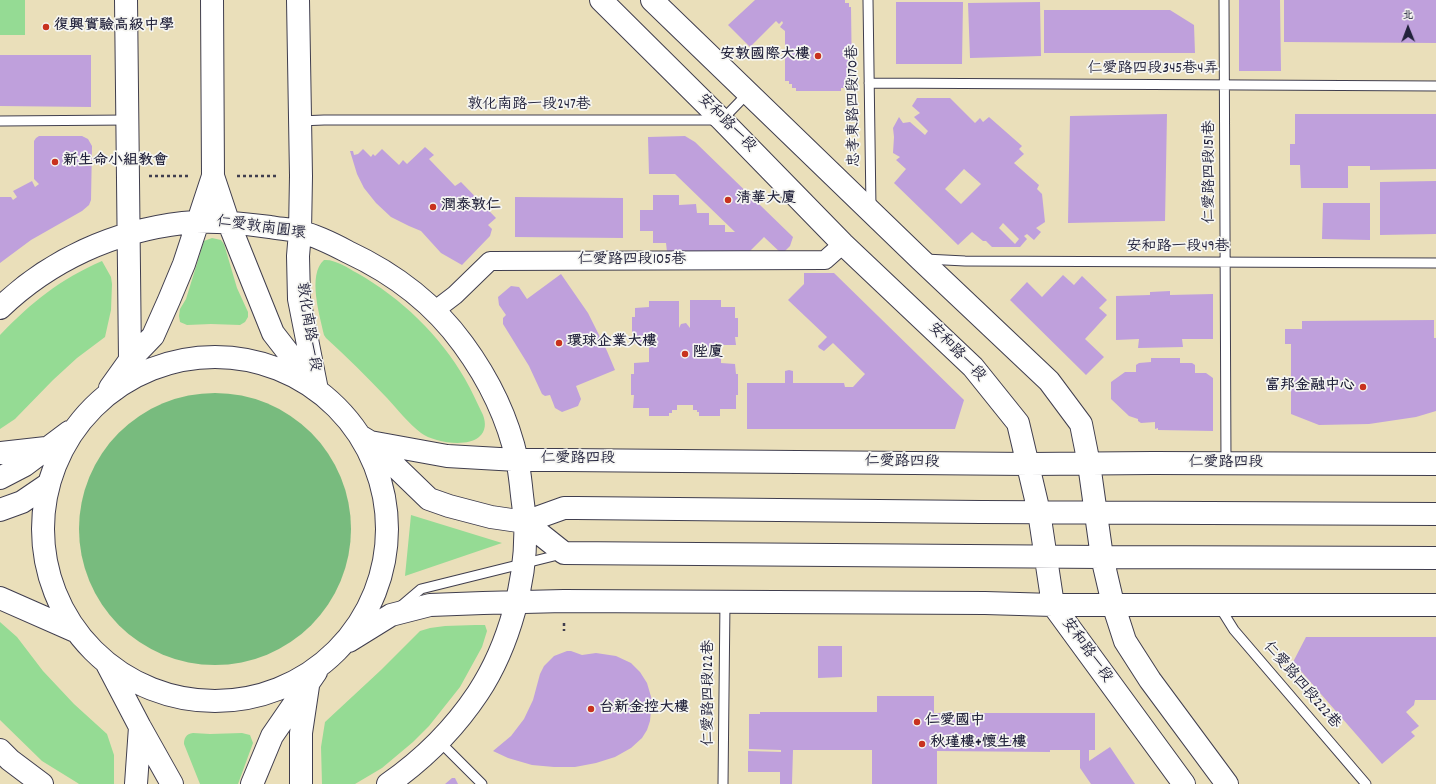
<!DOCTYPE html>
<meta charset="utf-8">
<style>
body{margin:0}
#map{position:relative;width:1436px;height:784px;overflow:hidden;background:#eadfba;font-family:Dekko,"LXGW WenKai TC",sans-serif}
canvas{display:block}
.north{position:absolute;left:1388px;top:8px;width:40px;height:40px;-webkit-text-stroke:3px #f6f6f2;paint-order:stroke;rotate:359deg;font-size:11px;font-weight:700;line-height:16px;text-align:center;color:#22223b}
.north::after{content:'';display:block;margin:auto;width:14px;height:18px;background:#22223b;clip-path:polygon(50% 0,100% 100%,50% 72%,0 100%)}
</style>
<div id="map">
<canvas width="1436" height="784"></canvas>
<div class="north">北</div>
</div>
<script>
const ctx = document.querySelector('canvas').getContext('2d');
ctx.lineJoin = 'round';
function fill(path, color) {
  ctx.fillStyle = color;
  ctx.fill(path, 'evenodd');
}
function trace(path, color, width, dash) {
  ctx.strokeStyle = color;
  ctx.lineWidth = width;
  ctx.lineCap = dash ? 'butt' : 'round';
  ctx.setLineDash(dash || []);
  ctx.stroke(path);
}
function label(font, color, halo, rows, align = 'center') {
  ctx.font = font + ' Dekko,"LXGW WenKai TC",sans-serif';
  ctx.lineWidth = 3.5;
  ctx.setLineDash([]);
  ctx.textBaseline = 'middle';
  ctx.strokeStyle = halo;
  ctx.fillStyle = color;
  for (const [text, x, y, turn = 0] of rows) {
    ctx.save();
    ctx.translate(x, y);
    ctx.rotate((+turn || 0) * Math.PI / 180);
    ctx.textAlign = isNaN(turn) ? turn : align;
    if (halo) ctx.strokeText(text, 0, 0);
    ctx.fillText(text, 0, 0);
    ctx.restore();
  }
}
fill(new Path2D(`
 M0,0h25v35h-25z
 M212,238l9,2 3,4 13,44 11,24v5l-3,5 -5,3 -29,-1 -24,1 -7,-3 -1,-6 1,-7 6,-10 18,-58z
 M324,260c11,-1 24,8 33,13 44,25 83,62 108,106 7,12 12,24 18,36 3,8 3,16 -4,22 -13,11 -46,5 -58,-4 -12,-9 -24,-24 -34,-35 -20,-21 -40,-41 -61,-60l-2,-3c-4,-19 -17,-60 0,-75z
 M102,261l9,16 1,7 -1,26 -6,27 -28,21 -24,22 -38,39 -15,10v-94c33,-34 59,-55 102,-74z
 M411,515l91,28 -97,33z
 M0,622l17,15 26,34 31,33 33,30 7,21v29h-35l-3,-2 -34,-21 -42,-41z
 M475,625h10l2,6 -5,16 -22,40 -31,39 -16,16 -31,26 -27,16h-33l-1,-37 4,-25 56,-52 39,-39 10,-3 15,-2z
 M193,733l17,1 32,-1 8,2 3,8 -15,41h-38l-16,-40c0,-6 2,-10 9,-11z`), '#95db94');
fill(new Path2D(`
 M79 529a136 136 0 1 1 272 0a136 136 0 1 1-272 0Z`), '#78bb7e');
fill(new Path2D(`
 M755,0h90v3h4v4h2l1,74h-4v3h-3v4h-4v3h-45v-3h-4v-4h-3v-3h-4v-50l-5,-4 3,-4 -1,-2 -3,3 -3,-3 -26,26 -22,-22z
 M1239,0h41l1,71h-42z
 M1284,0h152v43l-152,-1z
 M896,2h67l-1,62h-66z
 M1040,2l1,54 -71,2 -2,-55z
 M1044,10h126l24,15 1,28h-151z
 M0,55h91v52l-91,-1z
 M917,98h33l25,25 5,-5 3,4 6,-5 33,29 -3,3 5,5 -10,9 25,22 -2,4 5,5 3,28 -9,6 5,4 -7,8 -7,-6 -3,2 3,3 -7,8h-28l-6,-6h-3l-11,-9 -14,13 -64,-62 12,-14 -10,-9 4,-3 -7,-4 1,-16 -1,-9 6,-11 4,6 7,-1 15,13 3,-4 -14,-14 6,-4 -8,-7zM964,169l17,15 -20,20 -16,-15zM1003,223l16,16 -4,5 -16,-16z
 M1167,114l-2,107 -97,2 2,-107z
 M1295,114h141v55l-66,1v-4h-22v22h-47l-1,-23h-10v-21h5z
 M39,136h43l6,3 4,7 -1,54 -2,5 -7,6 -51,29 -31,23v-66h11l2,3 4,-3 -4,-6 19,-10 3,6 4,-3 -5,-5v-38l2,-3z
 M685,136l10,6 98,95 -3,9 -8,8 -18,-17 -15,15h-82l-1,-9h-13v-12h-13v-21h13v-15h26v10l17,-1 1,9h12v12h16v7h10l-60,-58h-26l-1,-37z
 M425,147l9,8 -5,4 26,27 6,-4 35,36 -8,7 4,4 -2,7 -28,29 -21,-12 -20,-22 -12,-5 -18,-9 -15,-14 -12,-15 -7,-14 -7,-23h3l1,4 4,-1 5,-5 8,8 2,-3 2,2 7,-7 17,16 4,-5 4,4z
 M1436,181v53l-56,1v-53z
 M515,197l108,1v40l-108,-1z
 M1323,203h47v37l-48,-1z
 M804,273h30l130,127 -9,29h-208v-46h38v-12l4,-1 4,1v12h51l1,4h8l12,-13 -32,-31 -9,8 -5,-3 -1,-2 9,-9 -39,-37 16,-16z
 M561,274l27,39 19,38 8,19 -39,16 5,13 -3,7 -16,6 -7,-4 -5,-13 -5,1 -3,-2 -13,-28 -26,-42v-6l3,-3 -7,-10 -1,-8 13,-11 8,1 8,12z
 M1063,275l11,10 8,-9 25,24 -8,8 8,7 -22,24 19,18 -18,18 -76,-75 17,-18 15,15z
 M1170,291v4l43,-1v45h-31l1,8 -45,1 1,-9 -23,1v-44l34,-1v-3z
 M690,300h31v7h14v11h3v19h-3l1,8h-15v18l14,1 1,10h2v21h-2v14h-16v7h-21v-4h-2v-2h-4v-5h-16v5h-5v3h-3v3h-20v-8h-16l1,-13h-3v-21h3v-11l15,-1v-18h-15v-8h-2v-19h3v-9l14,-1v-6h30v27l2,-4 5,-1 4,5z
 M1434,320v18h2v73l-20,6 -47,7 -50,1 -28,-11v-70h-6v-15h17v-8z
 M1151,358h29v5h12l3,2v8h11l7,5v53l-55,-1v-2l-3,1v-7l-14,1 -3,-2v-2l-9,-3 -18,-17v-17l14,-10h11v-7l3,-2 12,-1z
 M1306,637h130v63h-21l-1,5 -8,7 13,14 -8,6 4,4 -33,28 -89,-102z
 M818,646h24v31l-24,1z
 M567,651h4l11,4 14,-2 20,3 15,7 9,9 7,11 5,17 -2,21 -3,9 -5,8 -11,10 -16,9 -19,6 -21,4h-21l-22,-2 -24,-7 -15,-7 18,-15 13,-17 9,-19 7,-26 4,-8 10,-10z
 M877,696h57v17h161v37h-6v11l21,-14 25,37h-44l-11,-16v-18h-30v2l-113,-1v33h-65v-34h-79l-1,34h-12v-12h-32v-21l33,1v-2l-32,-1v-35h11v-2h117z
 M452,778h3l3,6h-13z`), '#bfa0dc');
const lane = new Path2D(`
 M868,0l3,208
 M1224,0l2,464
 M869,83l567,3
 M0,121l128,-1
 M299,121l25,-1h398l26,-27
 M925,259l40,2 471,2
 M401,606l20,-17 141,-35
 M1219,606l15,24 132,154
 M440,742l42,42
 M723,784l2,-182`);
const street = new Path2D(`
 M434,311l21,-16 35,-34 335,-1 18,-16`);
const secondary = new Path2D(`
 M126,0l4,360
 M298,0l3,176 -1,56 -2,24 1,43 18,91
 M601,0l121,120 121,124 130,123 45,56 21,89 14,93 131,179
 M652,0l268,259 129,122 32,43 8,40 13,93 11,47 12,37 25,39 77,104
 M213,176l15,45 45,112 38,49
 M0,308c50,-48 114,-77 183,-85 31,-3 56,0 87,4 10,2 21,2 31,5 16,4 32,12 47,20 45,21 86,52 115,92 25,34 45,75 54,116 2,8 3,17 4,26 1,11 3,24 4,35 3,57 -16,125 -47,172 -24,36 -54,66 -90,91
 M43 529a172 172 0 1 1 344 0a172 172 0 1 1-344 0Z
 M110,388l20,-28 23,-24 16,-36 15,-36 29,-88 -1,-176
 M360,436l10,6 59,57 20,7 42,11 34,5 39,-14h12l405,4 455,2
 M370,442l77,14 70,4h47l465,4 124,-1 283,1
 M0,453l46,-5
 M0,478l25,-13 44,-33
 M0,510l22,-8 25,-17
 M525,522l39,31 538,4 334,1
 M0,598l75,33
 M349,641l42,-26 39,-10 53,-2 81,-2 421,2 68,2h383
 M107,664l33,63 32,57
 M0,750l10,10 32,24
 M136,784l4,-57
 M252,784l20,-48 44,-64
 M301,784v-51l7,-47`);
trace(lane, '#403e4e', 11);
trace(street, '#403e4e', 20);
trace(secondary, '#403e4e', 24);
trace(new Path2D(`
 M149,176h41
 M237,176h41
 M564,623v8`), '#403e4e', 2.5, [3, 3]);
trace(lane, '#fff', 9);
trace(street, '#fff', 18);
trace(secondary, '#fff', 22);
for (const [x, y, r, color] of [
 [46,27,4,"#c8321e"],
 [818,56,4,"#c8321e"],
 [55,162,4,"#c8321e"],
 [728,200,4,"#c8321e"],
 [433,207,4,"#c8321e"],
 [559,343,4,"#c8321e"],
 [685,354,4,"#c8321e"],
 [1363,387,4,"#c8321e"],
 [591,709,4,"#c8321e"],
 [917,722,4,"#c8321e"],
 [922,744,4,"#c8321e"]
]) {
  const dot = new Path2D();
  dot.arc(x, y, r, 0, 2 * Math.PI);
  ctx.fillStyle = color;
  ctx.fill(dot);
  trace(dot, '#f6f6f2', 1.5);
}
label('bold 15px', '#22223b', '#f6f6f2', [
 ["復興實驗高級中學",54,27],
 ["安敦國際大樓",810,56,"right"],
 ["新生命小組教會",63,162],
 ["清華大廈",736,200],
 ["潤泰敦仁",441,207],
 ["環球企業大樓",567,343],
 ["陛廈",693,354],
 ["富邦金融中心",1355,387,"right"],
 ["台新金控大樓",599,709],
 ["仁愛國中",925,722],
 ["秋瑾樓+懷生樓",930,744]
], 'left');
label('15px', '#22223b', '#f6f6f2', [
 ["仁愛路四段345巷4弄",1153,70],
 ["敦化南路一段247巷",529,106],
 ["忠孝東路四段170巷",855,106,-91],
 ["安和路一段",726,124,45],
 ["仁愛路四段151巷",1211,172,-90],
 ["仁愛敦南圓環",261,229,8],
 ["安和路一段49巷",1178,248],
 ["仁愛路四段105巷",632,261],
 ["敦化南路一段",307,327,81],
 ["安和路一段",956,353,46],
 ["仁愛路四段",578,460],
 ["仁愛路四段",902,463,1],
 ["仁愛路四段",1226,464],
 ["安和路一段",1086,651,54],
 ["仁愛路四段222巷",1301,686,49],
 ["仁愛路四段122巷",710,693,-90]
]);
</script>
